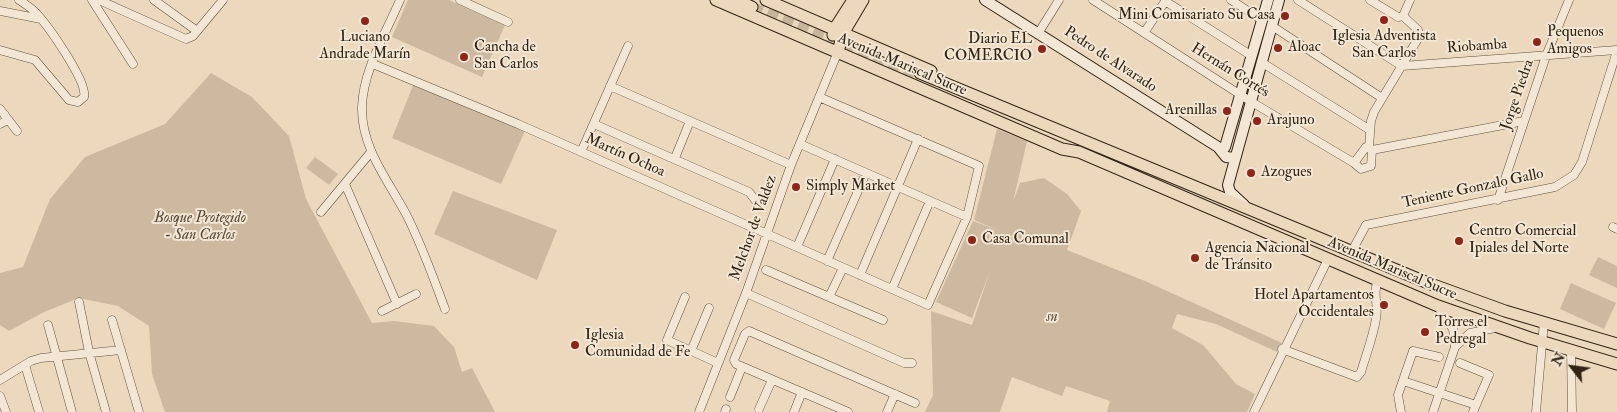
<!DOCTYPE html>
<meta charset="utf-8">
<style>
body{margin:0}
#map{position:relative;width:1617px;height:412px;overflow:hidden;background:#ecd8bd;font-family:"IM FELL Double Pica",serif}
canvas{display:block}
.north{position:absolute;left:1547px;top:342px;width:50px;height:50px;-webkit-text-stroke:4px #f3e6d4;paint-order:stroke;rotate:300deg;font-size:14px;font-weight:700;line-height:20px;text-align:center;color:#312413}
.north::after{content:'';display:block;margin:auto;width:18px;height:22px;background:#312413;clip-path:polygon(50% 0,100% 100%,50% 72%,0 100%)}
</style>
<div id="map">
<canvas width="1617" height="412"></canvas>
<div class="north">N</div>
</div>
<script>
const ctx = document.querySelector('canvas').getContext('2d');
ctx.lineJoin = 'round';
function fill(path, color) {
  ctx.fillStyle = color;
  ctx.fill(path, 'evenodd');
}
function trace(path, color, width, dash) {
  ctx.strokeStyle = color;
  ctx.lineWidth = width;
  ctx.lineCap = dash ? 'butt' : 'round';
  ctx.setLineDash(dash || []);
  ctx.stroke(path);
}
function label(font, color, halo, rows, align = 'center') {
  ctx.font = font + ' "IM FELL Double Pica",serif';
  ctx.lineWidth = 4;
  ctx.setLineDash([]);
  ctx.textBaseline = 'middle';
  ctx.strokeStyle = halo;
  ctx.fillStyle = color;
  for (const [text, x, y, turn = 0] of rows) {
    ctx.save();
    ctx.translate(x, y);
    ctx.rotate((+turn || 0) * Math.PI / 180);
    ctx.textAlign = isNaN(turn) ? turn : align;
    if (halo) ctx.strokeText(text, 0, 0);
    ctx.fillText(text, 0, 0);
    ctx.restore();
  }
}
fill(new Path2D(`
 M408,0h41l56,25 -23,52 -90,-40z
 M211,73l41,24 37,39 17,63 66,124 22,-2 40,5 20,21 8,25 10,-4 23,44h-330l-13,-38 -3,-48 -31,-20 -39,-8 -35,14 -35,19 -9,-6v-52l23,-6 27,-68 35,-42 80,-33z
 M414,83l112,46 -25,55 -109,-46z
 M997,129l30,12 -14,61 7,-19 24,-5 23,16 14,17 -14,39 78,31 137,62 -5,9 -61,-28 -39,-10 -5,14 31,17 33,39 19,10 -8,18h-140l3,-11 -44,-15 -4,10 -50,-19 -12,35h-75l8,-17 -2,-84 41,14 18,-54 -18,47 -36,-16 37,-81 30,11 -29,-12z
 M315,157l23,17 -9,11 -23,-17z
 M453,191l104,39 -20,50 -103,-46z
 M1598,257l19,9v22l-28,-13z
 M1571,283l45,20 -12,26 -44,-20z`), '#ccb9a0');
trace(new Path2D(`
 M752,7l166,71`), '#c7b49b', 11, [11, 5.5]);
const minor = new Path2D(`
 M92,0l41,64
 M99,0l87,39 7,-3 30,-36
 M154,0l43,31
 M400,0c-14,33 -37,70 -38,107 -1,41 26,73 44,107 16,31 27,63 39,95
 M460,0l48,22
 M1093,0l157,101 104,62 7,6 10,-3 1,-16
 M1231,0l31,20
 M1298,0l104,66 215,-16
 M1370,0l28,17 5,-1
 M1165,1l87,55
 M0,11l41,8
 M1403,16l7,-16
 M1272,26l110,72
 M1039,32l20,-32
 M1144,33l22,-33
 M0,50l35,10 34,40 9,2 6,-5c4,-15 -36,-71 -47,-83 -5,-6 -12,-10 -18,-14
 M1261,62l109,68
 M373,64l145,60 410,181 39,-88 12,-51 -160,-69
 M610,86l181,79
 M0,109l17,22
 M0,124l6,-3 -1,-6
 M594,124l155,68 7,9
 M800,144l167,73
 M1369,147l2,-26 3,-9 45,-75 -1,-7 -15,-14
 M581,152l47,-106
 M675,158l15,-37
 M1354,163l12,-16 6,3 152,-29
 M345,184l52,120
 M1498,200l48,-144 23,-56
 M321,212l50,-60
 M1613,227l4,2
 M797,247l38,-88
 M1352,251l14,-26 189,-38 19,-12 8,-13 35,-111
 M827,261l39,-88
 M843,268l-14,29 54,23
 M766,270l63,27
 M860,275l58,-136
 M892,289l38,-88
 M746,293l158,70h8
 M685,297l-18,43 51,23
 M79,302l10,50 17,60
 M1439,308l14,21 2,18
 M382,311l34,-17
 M112,320l27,92
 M48,325l24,87
 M1282,349l75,28 4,-5c5,-17 12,-35 15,-53 3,-13 -4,-27 2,-38
 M1571,350l1,62
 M691,351l18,-43
 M1460,363l29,12 -16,37
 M25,365l14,47
 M0,380l31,-19 10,-3 80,-8
 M1403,381l73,24
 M0,396l6,16
 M730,397l12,-30
 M759,409l13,-29
 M699,412l47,-119 45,-128 46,-111
 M725,412l1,-3
 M794,412l8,-20
 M848,412l-112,-48 -2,-4 11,-26 4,-3 166,72
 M887,412l8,-18
 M1254,412l74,-153
 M1401,412l-3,-17 15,-44 26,6
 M1433,412l22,-65 15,-14 25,-5
 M1536,412l8,-90`);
const secondary = new Path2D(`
 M985,0l233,147 8,10 9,1
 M1225,147l43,-147
 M1244,205l-14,-13 -2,-7 51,-185`);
const primary = new Path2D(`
 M716,0l346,149 17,3 359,154 92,32 87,26
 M735,0l17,7
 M766,0l165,71
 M833,35l2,-7 18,-28
 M837,54l7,-22 19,-32
 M920,73l508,210 77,28 112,33`);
trace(minor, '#60513e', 9);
trace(secondary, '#312413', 12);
trace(primary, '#312413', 13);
trace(minor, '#f3e6d4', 8);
trace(secondary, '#f3e6d4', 10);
trace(primary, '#ecd8bd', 11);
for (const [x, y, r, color] of [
 [1285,16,5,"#8f2418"],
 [1384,20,5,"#8f2418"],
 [365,21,5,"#8f2418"],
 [1537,42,5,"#8f2418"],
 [1278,48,5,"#8f2418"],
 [1042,49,5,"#8f2418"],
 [464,57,5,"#8f2418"],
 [1227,111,5,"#8f2418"],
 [1257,121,5,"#8f2418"],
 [1251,173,5,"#8f2418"],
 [796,187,5,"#8f2418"],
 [972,240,5,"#8f2418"],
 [1459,241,5,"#8f2418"],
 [1195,258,5,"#8f2418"],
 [1384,305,5,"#8f2418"],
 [1425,332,5,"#8f2418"],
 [575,345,5,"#8f2418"]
]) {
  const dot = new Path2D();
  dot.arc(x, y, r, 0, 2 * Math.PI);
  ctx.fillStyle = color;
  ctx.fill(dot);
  trace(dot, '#f3e6d4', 2);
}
label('15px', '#312413', '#f3e6d4', [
 ["Mini Comisariato Su Casa",1275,16,"right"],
 ["Pequenos",1547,33],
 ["Amigos",1547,50],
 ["Iglesia Adventista",1384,37,"center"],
 ["San Carlos",1384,54,"center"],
 ["Luciano",365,38,"center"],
 ["Andrade Marín",365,55,"center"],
 ["Diario EL",1032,40,"right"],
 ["COMERCIO",1032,57,"right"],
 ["Cancha de",474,48],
 ["San Carlos",474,65],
 ["Aloac",1288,48],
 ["Arenillas",1217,111,"right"],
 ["Arajuno",1267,121],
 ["Azogues",1261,173],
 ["Simply Market",806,187],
 ["Centro Comercial",1469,232],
 ["Ipiales del Norte",1469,249],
 ["Casa Comunal",982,240],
 ["Agencia Nacional",1205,249],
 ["de Tránsito",1205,266],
 ["Hotel Apartamentos",1374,296,"right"],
 ["Occidentales",1374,313,"right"],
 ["Torres el",1435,323],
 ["Pedregal",1435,340],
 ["Iglesia",585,336],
 ["Comunidad de Fe",585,353]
], 'left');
label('15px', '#312413', '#f3e6d4', [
 ["Riobamba",1477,47,-4],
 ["Pedro de Alvarado",1110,60,33],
 ["Avenida Mariscal Sucre",902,65,23],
 ["Hernán Cortés",1230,71,32],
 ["Jorge Piedra",1518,95,-71],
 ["Martín Ochoa",625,156,24],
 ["Teniente Gonzalo Gallo",1473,189,-12],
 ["Melchor de Valdez",754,228,-70],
 ["Avenida Mariscal Sucre",1392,269,23]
]);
label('italic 15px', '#584936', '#f3e6d4', [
 ["Bosque Protegido",200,219],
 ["- San Carlos",200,236],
 ["sn",1052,318]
]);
</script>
